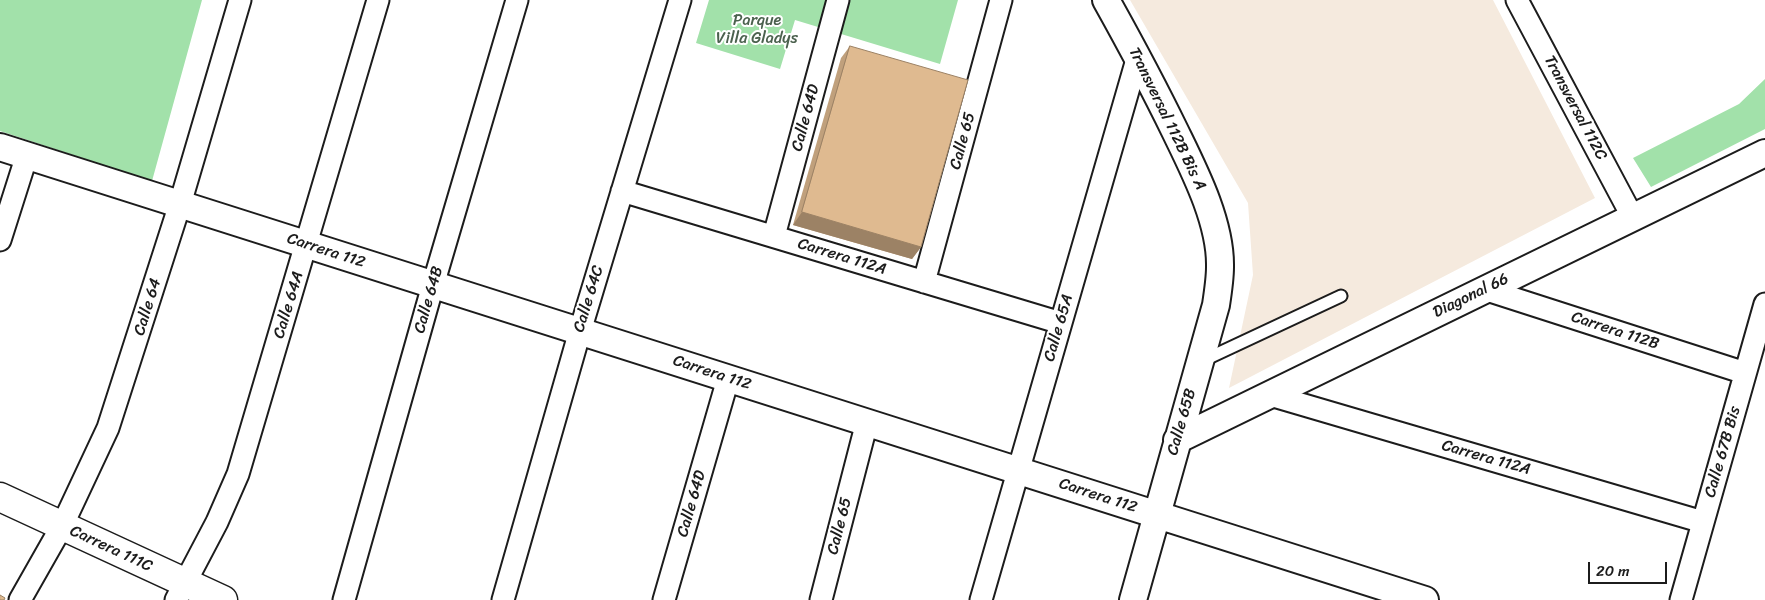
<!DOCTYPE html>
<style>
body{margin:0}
#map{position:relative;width:1765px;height:600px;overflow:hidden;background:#fff;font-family:Sriracha,sans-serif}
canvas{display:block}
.scale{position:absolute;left:1588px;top:562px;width:79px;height:22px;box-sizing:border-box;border:2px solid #1c1c1c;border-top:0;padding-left:6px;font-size:15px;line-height:18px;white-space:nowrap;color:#1c1c1c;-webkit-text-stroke:4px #fff;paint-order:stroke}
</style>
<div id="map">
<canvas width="1765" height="600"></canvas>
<div class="scale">20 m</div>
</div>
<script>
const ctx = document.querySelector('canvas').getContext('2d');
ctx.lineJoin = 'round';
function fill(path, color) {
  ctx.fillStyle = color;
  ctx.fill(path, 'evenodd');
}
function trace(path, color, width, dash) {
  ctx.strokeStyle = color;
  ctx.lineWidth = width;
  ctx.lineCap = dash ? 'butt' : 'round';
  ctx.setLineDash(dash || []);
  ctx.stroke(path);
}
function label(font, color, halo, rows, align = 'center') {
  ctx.font = font + ' Sriracha,sans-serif';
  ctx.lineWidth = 4;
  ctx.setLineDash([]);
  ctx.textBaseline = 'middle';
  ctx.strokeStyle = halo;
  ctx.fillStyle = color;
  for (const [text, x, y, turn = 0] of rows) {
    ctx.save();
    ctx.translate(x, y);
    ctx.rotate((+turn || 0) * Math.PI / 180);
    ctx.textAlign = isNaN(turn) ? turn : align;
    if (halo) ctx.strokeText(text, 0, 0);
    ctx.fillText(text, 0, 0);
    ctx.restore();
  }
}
fill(new Path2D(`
 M1130,0h363l102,198 -366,190 24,-113 -5,-72z`), '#f5eade');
fill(new Path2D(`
 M0,0h202l-50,181 -152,-50z
 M709,0h249l-18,64 -145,-44 -15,49 -84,-26z
 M1765,79v50l-114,58 -18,-29 106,-54z`), '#a2e1aa');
const service = new Path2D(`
 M1202,361l139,-65`);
const minor = new Path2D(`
 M1517,0l115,216
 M622,191l439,132
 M774,236l64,-236
 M0,240l27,-85
 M924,282l77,-282
 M1484,289l261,84
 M1270,395l433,127
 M20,600l42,-74 46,-98 72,-224 60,-204
 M176,600l41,-78 21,-48 140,-474
 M344,600l89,-315 84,-285
 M503,600l77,-269 100,-331
 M664,600l64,-221
 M821,600l46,-178
 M981,600l157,-544
 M1681,600l84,-296`);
const tertiary = new Path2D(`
 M1106,0c24,43 47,86 69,131 19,39 46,91 45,136 0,12 -2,25 -4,38l-83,295
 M0,147l1425,453
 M1177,440l588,-287`);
const secondary = new Path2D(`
 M0,497l223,103`);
trace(service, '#1c1c1c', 15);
trace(minor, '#1c1c1c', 25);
trace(tertiary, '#1c1c1c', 30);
trace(secondary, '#1c1c1c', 31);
trace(service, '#fff', 11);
trace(minor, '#fff', 21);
trace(tertiary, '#fff', 26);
trace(secondary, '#fff', 28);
fill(new Path2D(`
 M850,46l71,201 -9,12 -119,-34 48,-167z`), '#c0a07c');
fill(new Path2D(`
 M802,212l119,35 -9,12 -119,-34z`), '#9c8265');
const building = new Path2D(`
 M850,46l118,34 -47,167 -119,-35z
 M0,595l5,3 -1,2h-4z`);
fill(building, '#dfba90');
trace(building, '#9c8265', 1);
label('16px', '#4b614e', '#fff', [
 ["Parque",757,21],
 ["Villa Gladys",757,39]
]);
label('16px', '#1c1c1c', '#fff', [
 ["Transversal 112C",1575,108,62],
 ["Calle 64D",806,118,-75],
 ["Transversal 112B Bis A",1167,119,64],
 ["Calle 65",963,141,-75],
 ["Carrera 112",326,251,18],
 ["Carrera 112A",842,257,17],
 ["Diagonal 66",1471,296,-26],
 ["Calle 64C",589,299,-73],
 ["Calle 64B",429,300,-74],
 ["Calle 64A",289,305,-73],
 ["Calle 64",148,307,-73],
 ["Calle 65A",1059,328,-74],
 ["Carrera 112B",1615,331,18],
 ["Carrera 112",712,373,18],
 ["Calle 65B",1182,422,-74],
 ["Calle 67B Bis",1723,452,-74],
 ["Carrera 112A",1486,458,16],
 ["Carrera 112",1098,496,18],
 ["Calle 64D",692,504,-74],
 ["Calle 65",840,526,-76],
 ["Carrera 111C",111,549,25]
]);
</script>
